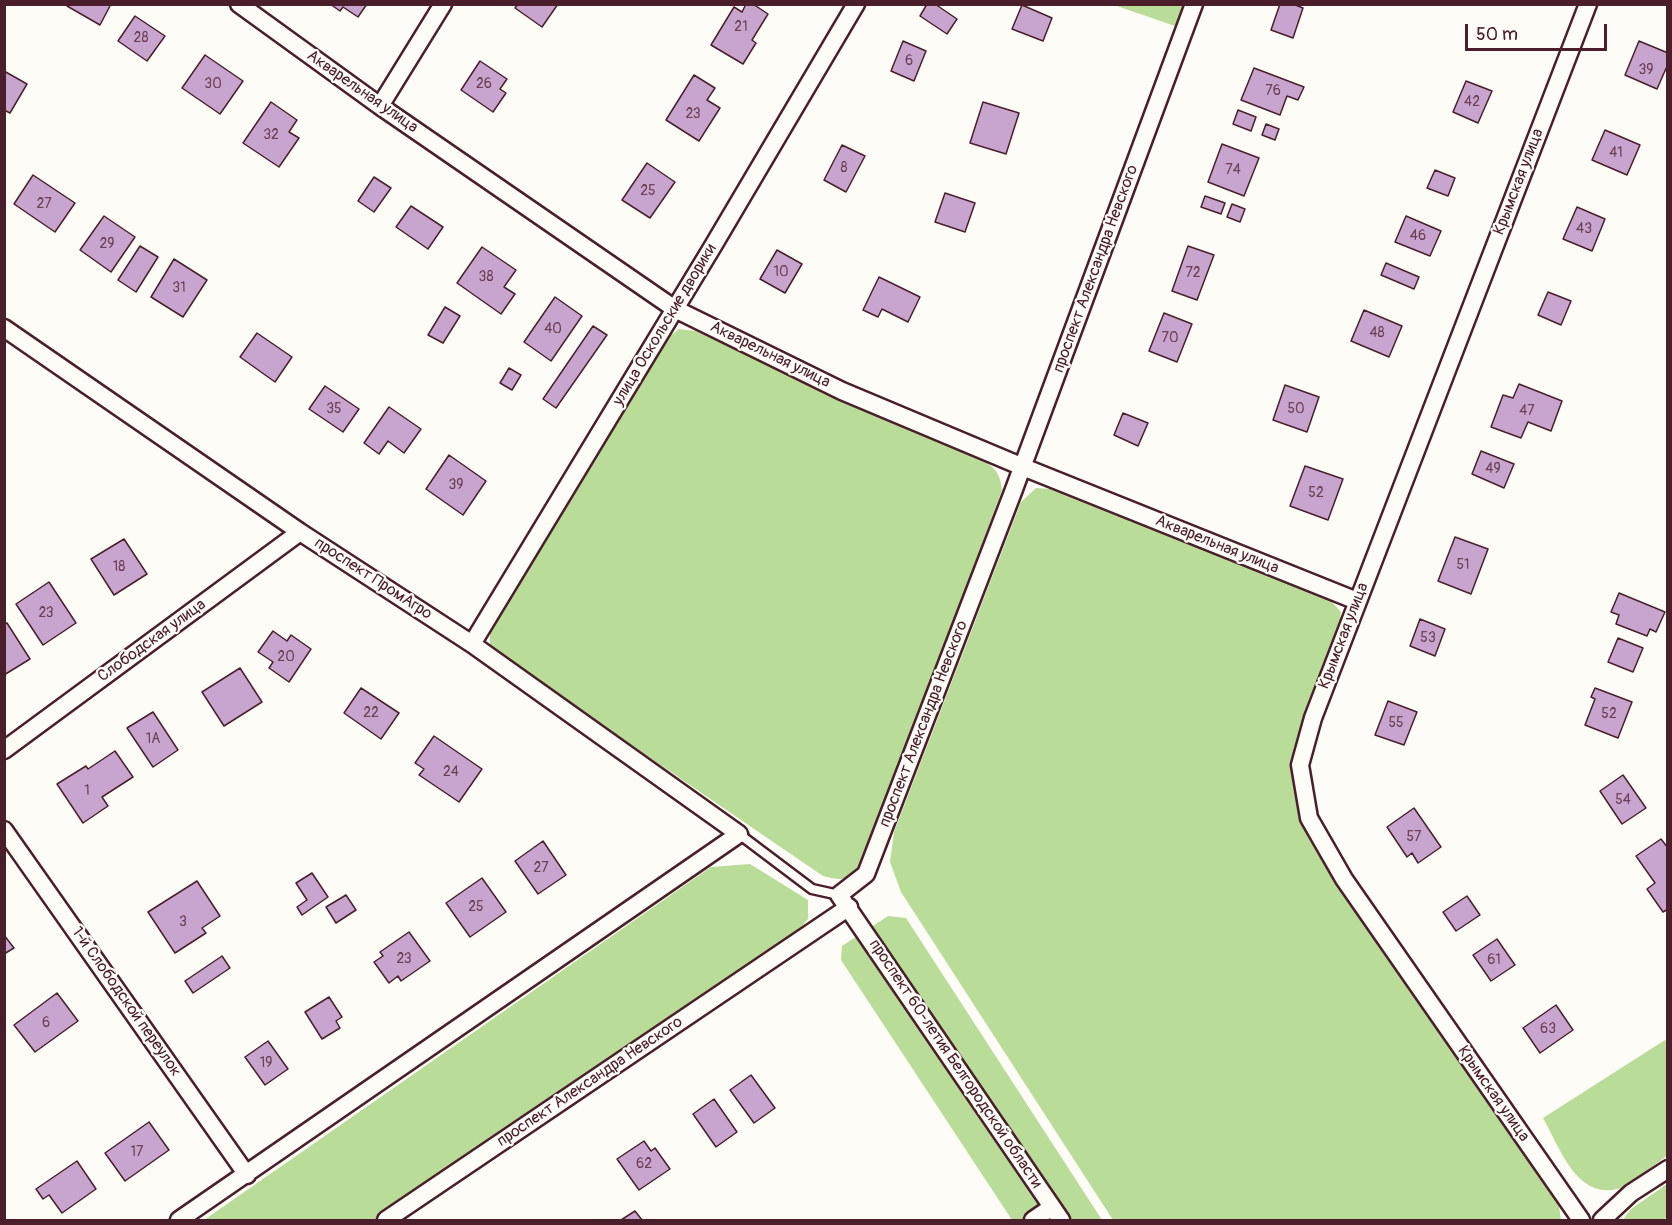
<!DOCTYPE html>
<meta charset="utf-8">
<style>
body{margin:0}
#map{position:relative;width:1672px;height:1225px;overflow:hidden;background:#fdfcf7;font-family:Pangolin,sans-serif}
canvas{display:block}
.frame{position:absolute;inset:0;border:6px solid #4a1f2b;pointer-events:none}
.scale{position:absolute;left:1465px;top:24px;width:142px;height:27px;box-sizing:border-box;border:3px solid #4a1f2b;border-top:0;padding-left:8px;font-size:18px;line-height:21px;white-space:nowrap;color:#4a1f2b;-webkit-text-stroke:4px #fdfcf7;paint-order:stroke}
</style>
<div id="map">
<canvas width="1672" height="1225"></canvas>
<div class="frame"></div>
<div class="scale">50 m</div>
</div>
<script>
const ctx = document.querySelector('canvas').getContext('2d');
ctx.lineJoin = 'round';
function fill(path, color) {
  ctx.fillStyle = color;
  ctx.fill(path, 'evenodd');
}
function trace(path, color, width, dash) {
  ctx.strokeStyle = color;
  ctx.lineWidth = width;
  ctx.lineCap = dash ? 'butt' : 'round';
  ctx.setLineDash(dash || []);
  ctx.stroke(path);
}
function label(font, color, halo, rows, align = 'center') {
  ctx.font = font + ' Pangolin,sans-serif';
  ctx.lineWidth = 4.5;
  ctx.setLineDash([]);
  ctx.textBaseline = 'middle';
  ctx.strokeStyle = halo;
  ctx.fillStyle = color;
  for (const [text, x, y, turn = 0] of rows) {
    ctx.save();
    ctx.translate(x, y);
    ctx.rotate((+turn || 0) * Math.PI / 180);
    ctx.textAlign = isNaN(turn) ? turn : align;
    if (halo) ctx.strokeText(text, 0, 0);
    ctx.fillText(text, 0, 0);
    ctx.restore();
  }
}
fill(new Path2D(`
 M1114,5h69l-8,21z
 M679,329l16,2 282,126c16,9 23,14 25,33l-140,375c-15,16 -18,16 -39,11l-322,-220 -11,-11v-14l6,-14 170,-278z
 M1036,488l14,1 279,110 12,13 -2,19 -44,121v40l12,43 31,51 221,320 2,14h-448l-212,-328 -11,-30 4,-30 127,-330z
 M750,864l58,36v19l-11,13 -424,288h-169l507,-353z
 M888,916l18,2 196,302h-90l-171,-260 1,-14z
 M1665,1040l3,4 -1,112c-11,7 -39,31 -50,33 -41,10 -58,-43 -74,-71z
 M1667,1184v33l-4,3h-40l8,-11z`), '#b9dd98');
const building = new Path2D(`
 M68,4h43l-11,21 -33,-19z
 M330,4h37l-9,13 -15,-10 -3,4z
 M518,4h40l-16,23 -27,-19z
 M746,4h7l15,10 -16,26 4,3 -13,21 -32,-19 23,-38 8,5z
 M927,4h8l22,15 -10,15 -27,-18z
 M1280,4h13l10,4 -10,30 -22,-8z
 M1022,5l30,13 -9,23 -31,-12z
 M135,16l30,20 -18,25 -29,-20z
 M903,41l23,10 -12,30 -23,-10z
 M1639,41l29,12v11l-11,25 -32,-14z
 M205,55l38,26 -23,33 -38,-26z
 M480,61l27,18 -7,10 6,4 -13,19 -32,-22z
 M1254,68l50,19 -6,13 -11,-4 -7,19 -39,-15z
 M4,71l23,13 -17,29 -6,-3z
 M694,75l21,13 -8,12 13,8 -21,33 -33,-21z
 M1466,81l26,10 -14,32 -25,-11z
 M271,102l26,18 -8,12 10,6 -20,29 -36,-24z
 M983,102l36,11 -13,41 -36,-11z
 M1238,110l18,7 -5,14 -18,-7z
 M1266,124l13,5 -4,11 -13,-5z
 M1605,130l35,15 -13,30 -35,-15z
 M1222,144l37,14 -15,38 -36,-14z
 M842,145l23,11 -19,36 -22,-12z
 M647,163l28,19 -25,36 -28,-18z
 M1435,170l20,8 -7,18 -21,-8z
 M33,175l42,28 -20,29 -41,-28z
 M374,177l17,11 -17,24 -16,-11z
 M945,193l30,10 -10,29 -30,-10z
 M1205,196l20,7 -4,11 -20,-7z
 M1232,204l13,5 -5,13 -13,-5z
 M411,206l32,21 -15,22 -32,-22z
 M1577,207l28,12 -13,32 -29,-12z
 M104,216l31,21 -24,35 -31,-22z
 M1406,216l35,15 -11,25 -35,-14z
 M140,246l18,11 -22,35 -18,-12z
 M1188,246l26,9 -17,45 -25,-9z
 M482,247l34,23 -12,17 11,7 -14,20 -44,-31z
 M777,250l25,14 -17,29 -25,-14z
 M174,259l33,21 -24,37 -32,-20z
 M1386,263l33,14 -5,12 -33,-14z
 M879,277l41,20 -12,25 -26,-13 -4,8 -15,-7z
 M1548,292l23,9 -10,24 -23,-10z
 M555,297l27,19 -31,45 -27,-19z
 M445,307l15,9 -17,27 -15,-8z
 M1364,310l38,16 -13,31 -38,-16z
 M1164,313l28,11 -15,38 -28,-11z
 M593,326l14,9 -51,73 -13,-9z
 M257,333l35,24 -17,25 -35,-25z
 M509,368l12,7 -9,15 -12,-7z
 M1519,384l43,17 -11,30 -23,-9 -7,16 -30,-11 12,-32 10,3z
 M1285,385l34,12 -12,35 -34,-12z
 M325,386l34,23 -16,23 -34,-23z
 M389,407l32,22 -17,24 -16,-12 -9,13 -15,-11z
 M1123,413l25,10 -10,23 -24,-11z
 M1481,451l33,13 -10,24 -32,-14z
 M449,455l37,26 -23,34 -37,-26z
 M1305,466l38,13 -15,41 -38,-14z
 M1455,537l33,12 -17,45 -33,-13z
 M124,539l23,35 -33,21 -23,-36z
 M49,582l27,41 -33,22 -27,-41z
 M1619,593l46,19 -9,20 -6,-3 -3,7 -31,-12 3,-9 -8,-3z
 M1420,619l25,10 -10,27 -25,-10z
 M7,623l23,36 -26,16v-51z
 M273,631l14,10 4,-6 20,14 -22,33 -20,-14 4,-6 -15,-10z
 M1618,638l25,10 -10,24 -25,-10z
 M240,668l22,34 -38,24 -22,-34z
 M361,688l38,25 -18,26 -37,-26z
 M1595,688l37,14 -14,36 -33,-13 10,-26 -4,-2z
 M1388,701l29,11 -13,33 -29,-10z
 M153,712l25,38 -25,17 -26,-39z
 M434,736l48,33 -23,33 -40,-27 5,-6 -9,-6z
 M115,751l18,26 -31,20 6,9 -25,17 -26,-39 29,-18 2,3z
 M1623,775l23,33 -24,16 -22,-33z
 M1414,808l27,39 -23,16 -6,-10 -5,4 -20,-30z
 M1661,839l7,9v61l-5,3 -16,-23 8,-6 -19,-27z
 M543,841l23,34 -28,19 -23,-33z
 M312,873l16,24 -26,18 -5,-8 10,-7 -11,-17z
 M482,878l24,34 -36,25 -24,-34z
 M197,881l23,35 -18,12 4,5 -31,20 -27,-41z
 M346,895l10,15 -20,13 -10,-16z
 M1467,896l13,19 -24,16 -13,-19z
 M409,932l21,29 -29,20 -3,-5 -9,7 -15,-21 9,-6 -3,-4z
 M4,935l10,13 -10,6z
 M1497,939l18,26 -24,16 -18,-26z
 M222,956l8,12 -37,25 -8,-12z
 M57,993l21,28 -43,31 -21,-27z
 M329,997l13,20 -6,4 4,7 -18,11 -17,-27z
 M1556,1005l17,25 -33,23 -17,-25z
 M268,1041l20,28 -23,16 -20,-28z
 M751,1075l24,33 -21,15 -24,-33z
 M714,1099l23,33 -21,15 -23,-33z
 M149,1122l20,28 -44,31 -20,-28z
 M644,1141l7,10 4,-3 15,21 -31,21 -22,-31z
 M77,1161l19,28 -34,24 -13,-18 -6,4 -7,-10z
 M635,1211l7,9h-21z`);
fill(building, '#c8a5cf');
trace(building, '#4a1f2b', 1.5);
const lane = new Path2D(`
 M739,834l73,55 27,6`);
const street = new Path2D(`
 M239,4l141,102 295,203 167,82 181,76 334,134
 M380,106l63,-102
 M4,328l296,204 172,112 267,190 -560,386
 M472,644l241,-398 143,-242
 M4,750l296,-218
 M4,830l243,345
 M386,1220l463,-313
 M1033,1220l19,-13
 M1061,1220l-222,-325 27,-21 147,-382 181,-488
 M1581,1220l-237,-341 -35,-61 -9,-53 13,-47 275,-714
 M1602,1220l29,-27 37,-24`);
trace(lane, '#4a1f2b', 13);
trace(street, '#4a1f2b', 21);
trace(lane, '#fdfcf7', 8);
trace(street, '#fdfcf7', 16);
label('14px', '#6a4054', null, [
 ["21",741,27],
 ["28",141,38],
 ["6",909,61],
 ["39",1646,70],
 ["30",213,84],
 ["26",484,84],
 ["76",1273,91],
 ["42",1472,102],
 ["23",693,114],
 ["32",271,135],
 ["41",1616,153],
 ["8",844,168],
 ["74",1233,170],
 ["25",648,191],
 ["27",44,204],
 ["43",1584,229],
 ["46",1418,236],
 ["29",107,244],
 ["10",781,272],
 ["72",1193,273],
 ["38",486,277],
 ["31",179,288],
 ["40",553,329],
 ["48",1377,333],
 ["70",1170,338],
 ["35",334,409],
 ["50",1296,409],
 ["47",1527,411],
 ["49",1493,469],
 ["39",456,485],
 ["52",1316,493],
 ["51",1463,565],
 ["18",119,567],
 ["23",46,613],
 ["53",1428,638],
 ["20",286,657],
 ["22",371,713],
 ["52",1609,714],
 ["55",1396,723],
 ["1А",153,739],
 ["24",451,772],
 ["1",87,791],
 ["54",1623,800],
 ["57",1414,837],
 ["27",541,868],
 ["25",476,907],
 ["3",183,922],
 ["23",404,959],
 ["61",1494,960],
 ["6",46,1023],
 ["63",1548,1029],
 ["19",266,1063],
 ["17",137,1152],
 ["62",644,1164]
]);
label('16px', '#4a1f2b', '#fdfcf7', [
 ["Акварельная улица",362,92,35],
 ["Крымская улица",1519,182,-69],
 ["проспект Александра Невского",1096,269,-70],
 ["улица Оскольские дворики",665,325,-59],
 ["Акварельная улица",770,355,26],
 ["Акварельная улица",1217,545,22],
 ["проспект ПромАгро",373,579,33],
 ["Крымская улица",1344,636,-69],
 ["Слободская улица",152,641,-36],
 ["проспект Александра Невского",924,724,-69],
 ["1-й Слободской переулок",126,1002,55],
 ["проспект 60-летия Белгородской области",955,1064,56],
 ["проспект Александра Невского",590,1082,-34],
 ["Крымская улица",1493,1094,55]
]);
</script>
